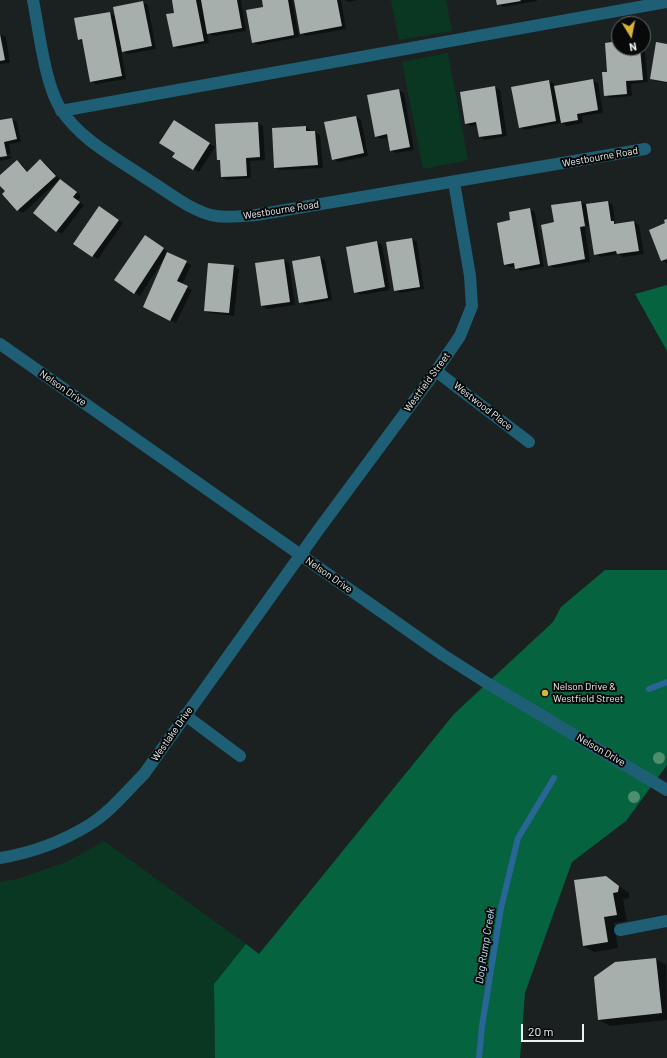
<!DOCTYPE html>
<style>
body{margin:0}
#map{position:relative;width:667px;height:1058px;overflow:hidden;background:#1b2121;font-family:Barlow,sans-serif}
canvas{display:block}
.north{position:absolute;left:611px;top:16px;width:40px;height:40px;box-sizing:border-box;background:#080a0a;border:1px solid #646666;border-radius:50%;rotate:170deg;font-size:11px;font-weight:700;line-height:16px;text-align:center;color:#edf1f1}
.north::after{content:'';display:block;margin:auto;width:14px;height:18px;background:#d8b434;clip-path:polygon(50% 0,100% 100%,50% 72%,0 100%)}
.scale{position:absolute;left:521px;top:1024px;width:63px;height:18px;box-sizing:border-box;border:2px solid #edf1f1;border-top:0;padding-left:5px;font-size:12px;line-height:14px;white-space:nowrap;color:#edf1f1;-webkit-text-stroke:3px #080a0a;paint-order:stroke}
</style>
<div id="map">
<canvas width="667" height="1058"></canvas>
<div class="north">N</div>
<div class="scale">20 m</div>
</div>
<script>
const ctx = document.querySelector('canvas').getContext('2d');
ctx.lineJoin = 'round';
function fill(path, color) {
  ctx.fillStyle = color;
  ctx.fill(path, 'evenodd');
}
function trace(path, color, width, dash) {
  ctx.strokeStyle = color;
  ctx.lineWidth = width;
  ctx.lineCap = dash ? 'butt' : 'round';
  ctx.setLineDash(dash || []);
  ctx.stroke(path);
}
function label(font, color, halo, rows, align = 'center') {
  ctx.font = font + ' Barlow,sans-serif';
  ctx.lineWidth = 4;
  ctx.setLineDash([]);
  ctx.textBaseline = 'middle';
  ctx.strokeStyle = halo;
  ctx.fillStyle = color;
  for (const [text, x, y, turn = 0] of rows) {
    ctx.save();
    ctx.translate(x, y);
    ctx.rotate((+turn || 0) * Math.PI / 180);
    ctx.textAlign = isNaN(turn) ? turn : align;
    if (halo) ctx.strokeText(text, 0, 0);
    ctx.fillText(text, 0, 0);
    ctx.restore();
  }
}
fill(new Path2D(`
 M391,0h55l6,31 -53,9z
 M448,53l20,107 -45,9 -21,-107z
 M104,841l142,103 -32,40 1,74h-215v-176l17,-3 52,-18z`), '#0a3722');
fill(new Path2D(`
 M667,285v66l-32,-57z
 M605,570h62v195l-41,56 -54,41 -47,131 -5,65h-305l-1,-74 32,-40 13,10 195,-240 99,-92 8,-15z`), '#05643f');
fill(new Path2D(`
 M173,0h68l5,31 -33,5 -6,-3 2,10 -30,6 -5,-3 1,-33z
 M263,0h29l7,37 -41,8 -5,-3 12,-34z
 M295,0h46l5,29 -40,7 -5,-3z
 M345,0h14l-11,2z
 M497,0h40v1l-34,6 -5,-3z
 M143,2l5,3 8,44 -28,5 -7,-4 5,29 -30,5 -6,-3 -6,-39 -5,-2 -4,-21 35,-6 6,3z
 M0,34l6,3 4,26 -10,1z
 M619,42v6h24v-5l1,1 4,38 -17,2 1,12 -22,2 -5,-3 3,-23z
 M667,45v38l-11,-2 -5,-2z
 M549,81l5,3v3l39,-6 5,2 5,30 -21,3 1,7 -16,3 -6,-4v1l-36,7 -5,-3z
 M495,87l5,3 7,46 -22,4 -5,-3 -2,-12 -7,1 -5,-2z
 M399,90l5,3 10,57 -18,3 -6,-3 -2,-12 -7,1 -5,-3z
 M356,117l5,3 7,36 -30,6 -5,-3z
 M12,119l5,3 4,20 -12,2 2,10 -11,2v-35z
 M258,123l5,3 2,34 -15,1 1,17 -24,2 -5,-3 -1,-16 -3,-2 -2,-34z
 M179,124l36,23 -16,25 -26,-15 3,-4z
 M306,127l5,3v2h4l5,3 3,33 -43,2 -5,-2 -2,-39z
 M11,156l1,2 -12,3v-3z
 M41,161l5,3 14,15 -37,34 -5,-3 -15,-16 3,-3 -6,-6v-8l17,-15 5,2 6,8z
 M66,184l15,12 -3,4 6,5 -22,29 -5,-3z
 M581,202l5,3 22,-3 5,3 2,18 3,1 16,-2 5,3 5,29 -21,3 -4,-3 -19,3 -5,-3 -4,-26 -10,-5 -1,2 8,4h-3l5,33 -36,6 -5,-3 6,-42z
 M530,209l5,3 9,55 -23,4 -6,-4h-5l-5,-2 6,-44z
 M104,210l19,13 -25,36 -24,-16z
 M667,220v43l-6,-3z
 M150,239l18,13 -1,1 24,12 -9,20 10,5 -16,33 -27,-14 16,-52 -25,39 -25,-16z
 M412,239l5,3 7,47 -24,4 -5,-3z
 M377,242l5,3 8,45 -30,5 -5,-3z
 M320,257l5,3 7,40 -26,5 -6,-3z
 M284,260l5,3 6,42 -28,4 -5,-3 -6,-42z
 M233,266l6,3 -5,47 -24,-3 -5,-3z
 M605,877l24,16v5l-6,1 4,22 -13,2 4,25 -24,4 -11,-6z
 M656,959l10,6 1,55 -57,6 -11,-6z`), '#0007');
trace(new Path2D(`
 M649,689l18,-7
 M479,1058l3,-32 19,-118 17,-70 36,-60`), '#2a6597', 6);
fill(new Path2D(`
 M172,0h24l8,41 -31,6 -7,-33 8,-1z
 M201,0h36l5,28 -35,6z
 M262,0h26l6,35 -42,8 -6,-33 17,-3z
 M294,0h43l5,26 -42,8z
 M496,0h24l1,1 -24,4z
 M143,1l9,45 -30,6 -9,-45z
 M110,12l12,64 -32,6 -8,-43 -4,1 -4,-22z
 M0,34l5,26 -5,1z
 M619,41v7h21l3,32 -17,1 1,13 -23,2 -2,-24h5l-2,-29z
 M656,42l11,2v38l-17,-3z
 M593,79l5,31 -21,4 1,6 -17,3 -7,-37z
 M549,80l7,41 -37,7 -8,-41z
 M495,86l7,48 -23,3 -3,-15 -11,2 -5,-32z
 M399,89l11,58 -20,4 -3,-17 -12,3 -8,-42z
 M356,116l8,37 -32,7 -8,-38z
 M12,118l5,21 -13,3 3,14 -7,1v-37z
 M174,120l36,23 -17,27 -21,-13 3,-4 -16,-10z
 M258,122l2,35 -14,1 1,18 -26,1 -1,-17h-3l-2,-36z
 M306,126v5h9l3,34 -44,3 -2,-40z
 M40,159l16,17 -39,35 -15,-17 3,-3 -5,-5v-11l17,-15 10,12z
 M60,179l17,13 -4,5 7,5 -24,30 -23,-19z
 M581,201l4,25 -5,1 5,32 -37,7 -7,-41 13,-3 -3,-17z
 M608,201l3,20h3v3l20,-3 5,30 -22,3 -1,-3 -22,4 -8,-51z
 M99,206l20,14 -27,37 -19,-13z
 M530,208l10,56 -25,5 -1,-6 -10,2 -7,-42 13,-3 -1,-8z
 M667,219v40l-6,2 -12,-31 16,-7 -1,-3z
 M145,235l19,13 -30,46 -20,-14z
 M412,238l8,49 -26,4 -8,-49z
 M377,241l8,46 -31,6 -8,-46z
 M167,252l20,9 -10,20 11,5 -18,35 -27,-14z
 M320,256l8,42 -29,5 -7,-42z
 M284,259l6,43 -29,4 -6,-43z
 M208,263l26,2 -5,48 -25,-2z
 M606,876l13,10 -1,6 -5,1 4,22 -13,2 4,25 -25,4 -9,-66z
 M656,958l6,55 -64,7 -4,-43 21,-15z`), '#a7afad');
trace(new Path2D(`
 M33,0c6,30 12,87 29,111 20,30 56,48 85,68 20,12 46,34 69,37 13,2 27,0 40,-1l389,-66
 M61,111l606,-109
 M0,344l443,311 44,28 180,107
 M436,371l93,71
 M185,715l55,41
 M0,858c31,-5 63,-17 89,-33 21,-13 38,-34 55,-51l175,-245 117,-158 24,-35 12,-30 -2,-30 -16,-94
 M620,930l47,-9`), '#1f5f75', 12);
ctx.fillStyle = '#4f8d6e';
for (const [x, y] of [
 [659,758],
 [634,797]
]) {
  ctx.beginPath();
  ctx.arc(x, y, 6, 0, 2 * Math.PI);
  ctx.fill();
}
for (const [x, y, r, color] of [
 [545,693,4,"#d8b434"]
]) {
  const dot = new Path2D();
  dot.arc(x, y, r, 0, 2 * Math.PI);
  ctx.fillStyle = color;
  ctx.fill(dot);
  trace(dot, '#080a0a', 1.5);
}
label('10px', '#edf1f1', '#080a0a', [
 ["Westbourne Road",600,157,-10],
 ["Westbourne Road",281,210,-9],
 ["Westfield Street",427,382,-54],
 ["Nelson Drive",63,388,35],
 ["Westwood Place",483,406,38],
 ["Nelson Drive",329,575,35],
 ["Westlake Drive",172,734,-55],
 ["Nelson Drive",601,750,30]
]);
label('10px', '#edf1f1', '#080a0a', [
 ["Nelson Drive &",553,687],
 ["Westfield Street",553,699]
], 'left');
label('italic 11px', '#c2e0fe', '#080a0a', [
 ["Dog Rump Creek",485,946,-81]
]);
</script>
